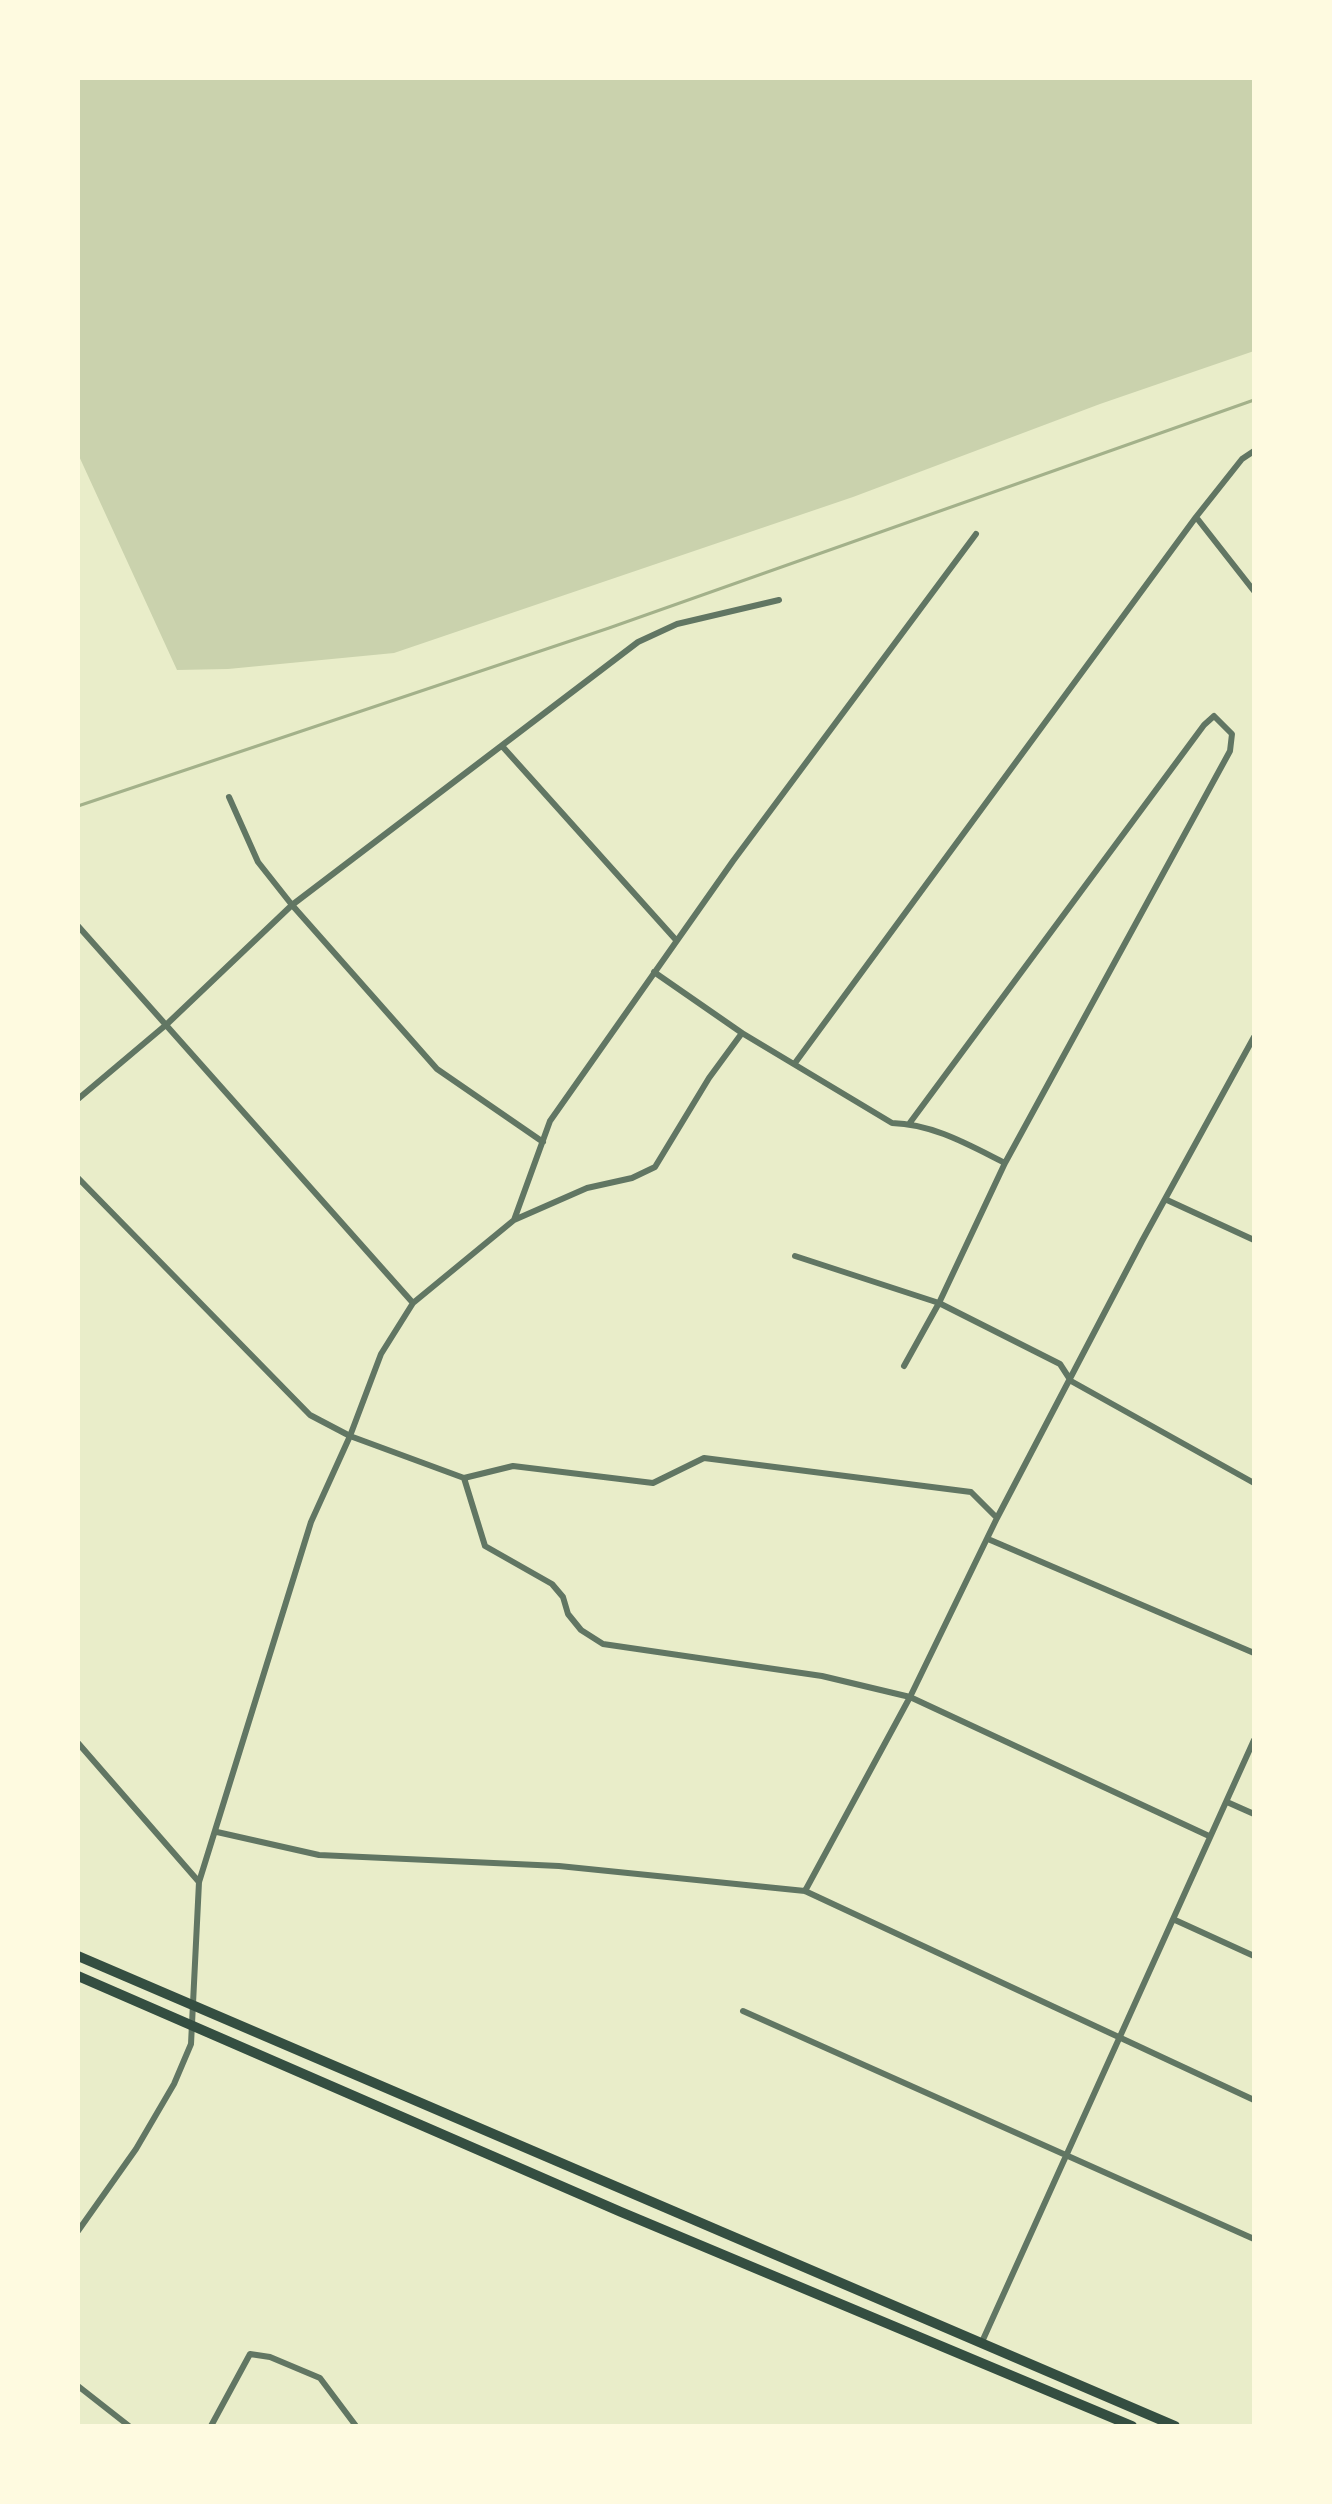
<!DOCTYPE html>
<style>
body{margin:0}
#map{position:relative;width:1332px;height:2504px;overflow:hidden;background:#e9edc9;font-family:Lato,sans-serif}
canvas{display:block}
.frame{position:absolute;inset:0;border:80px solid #fefae0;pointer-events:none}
</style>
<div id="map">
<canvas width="1332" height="2504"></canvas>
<div class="frame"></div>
</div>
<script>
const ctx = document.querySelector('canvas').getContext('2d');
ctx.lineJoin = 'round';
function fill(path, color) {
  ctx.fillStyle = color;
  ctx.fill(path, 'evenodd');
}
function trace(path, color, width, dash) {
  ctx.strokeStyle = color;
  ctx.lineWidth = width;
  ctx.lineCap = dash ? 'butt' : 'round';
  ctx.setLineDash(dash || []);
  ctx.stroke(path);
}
fill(new Path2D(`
 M78,78h1176v273l-154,53 -247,93 -459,156 -166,16 -51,1 -99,-216z`), '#cad2ad');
trace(new Path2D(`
 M78,806l531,-178 645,-228`), '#a3b18a', 3);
trace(new Path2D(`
 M1196,517l58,74
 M502,746l174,194
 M229,797l29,65 34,43 145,164 106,73
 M78,926l335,377
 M654,972l88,61 150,90c41,1 77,22 113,40
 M795,1063l401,-546 46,-58 12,-8
 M78,1099l89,-75 125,-119 346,-263 39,-18 102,-24
 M78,1178l232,237 40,21 114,42 49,-12 140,17 51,-25 267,34 26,26
 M1167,1200l87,40
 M514,1220l73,-32 45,-10 23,-11 54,-89 33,-45
 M795,1256l144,47 121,61 11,17 183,102
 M904,1366l35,-63 66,-140 225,-412 2,-17 -18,-18 -10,9 -295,399
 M464,1478l21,68 67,38 11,13 5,17 13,16 22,14 219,32 88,21 299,139
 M988,1539l266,114
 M78,1743l121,139
 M1227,1802l27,12
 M217,1832l102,23 240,11 246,25 449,209
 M805,1891l105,-194 87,-179 145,-277 112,-204
 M1175,1920l79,36
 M743,2011l511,228
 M78,2231l58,-82 38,-65 17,-40 8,-162 112,-360 39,-86 31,-82 32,-51 101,-83 36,-99 183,-260 243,-327
 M981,2344l273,-604
 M78,2386l51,40
 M211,2426l39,-72 20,3 50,21 36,48`), '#617663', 6);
trace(new Path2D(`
 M78,1956l1097,470
 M78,1976l543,236 511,214`), '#344e41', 10);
</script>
